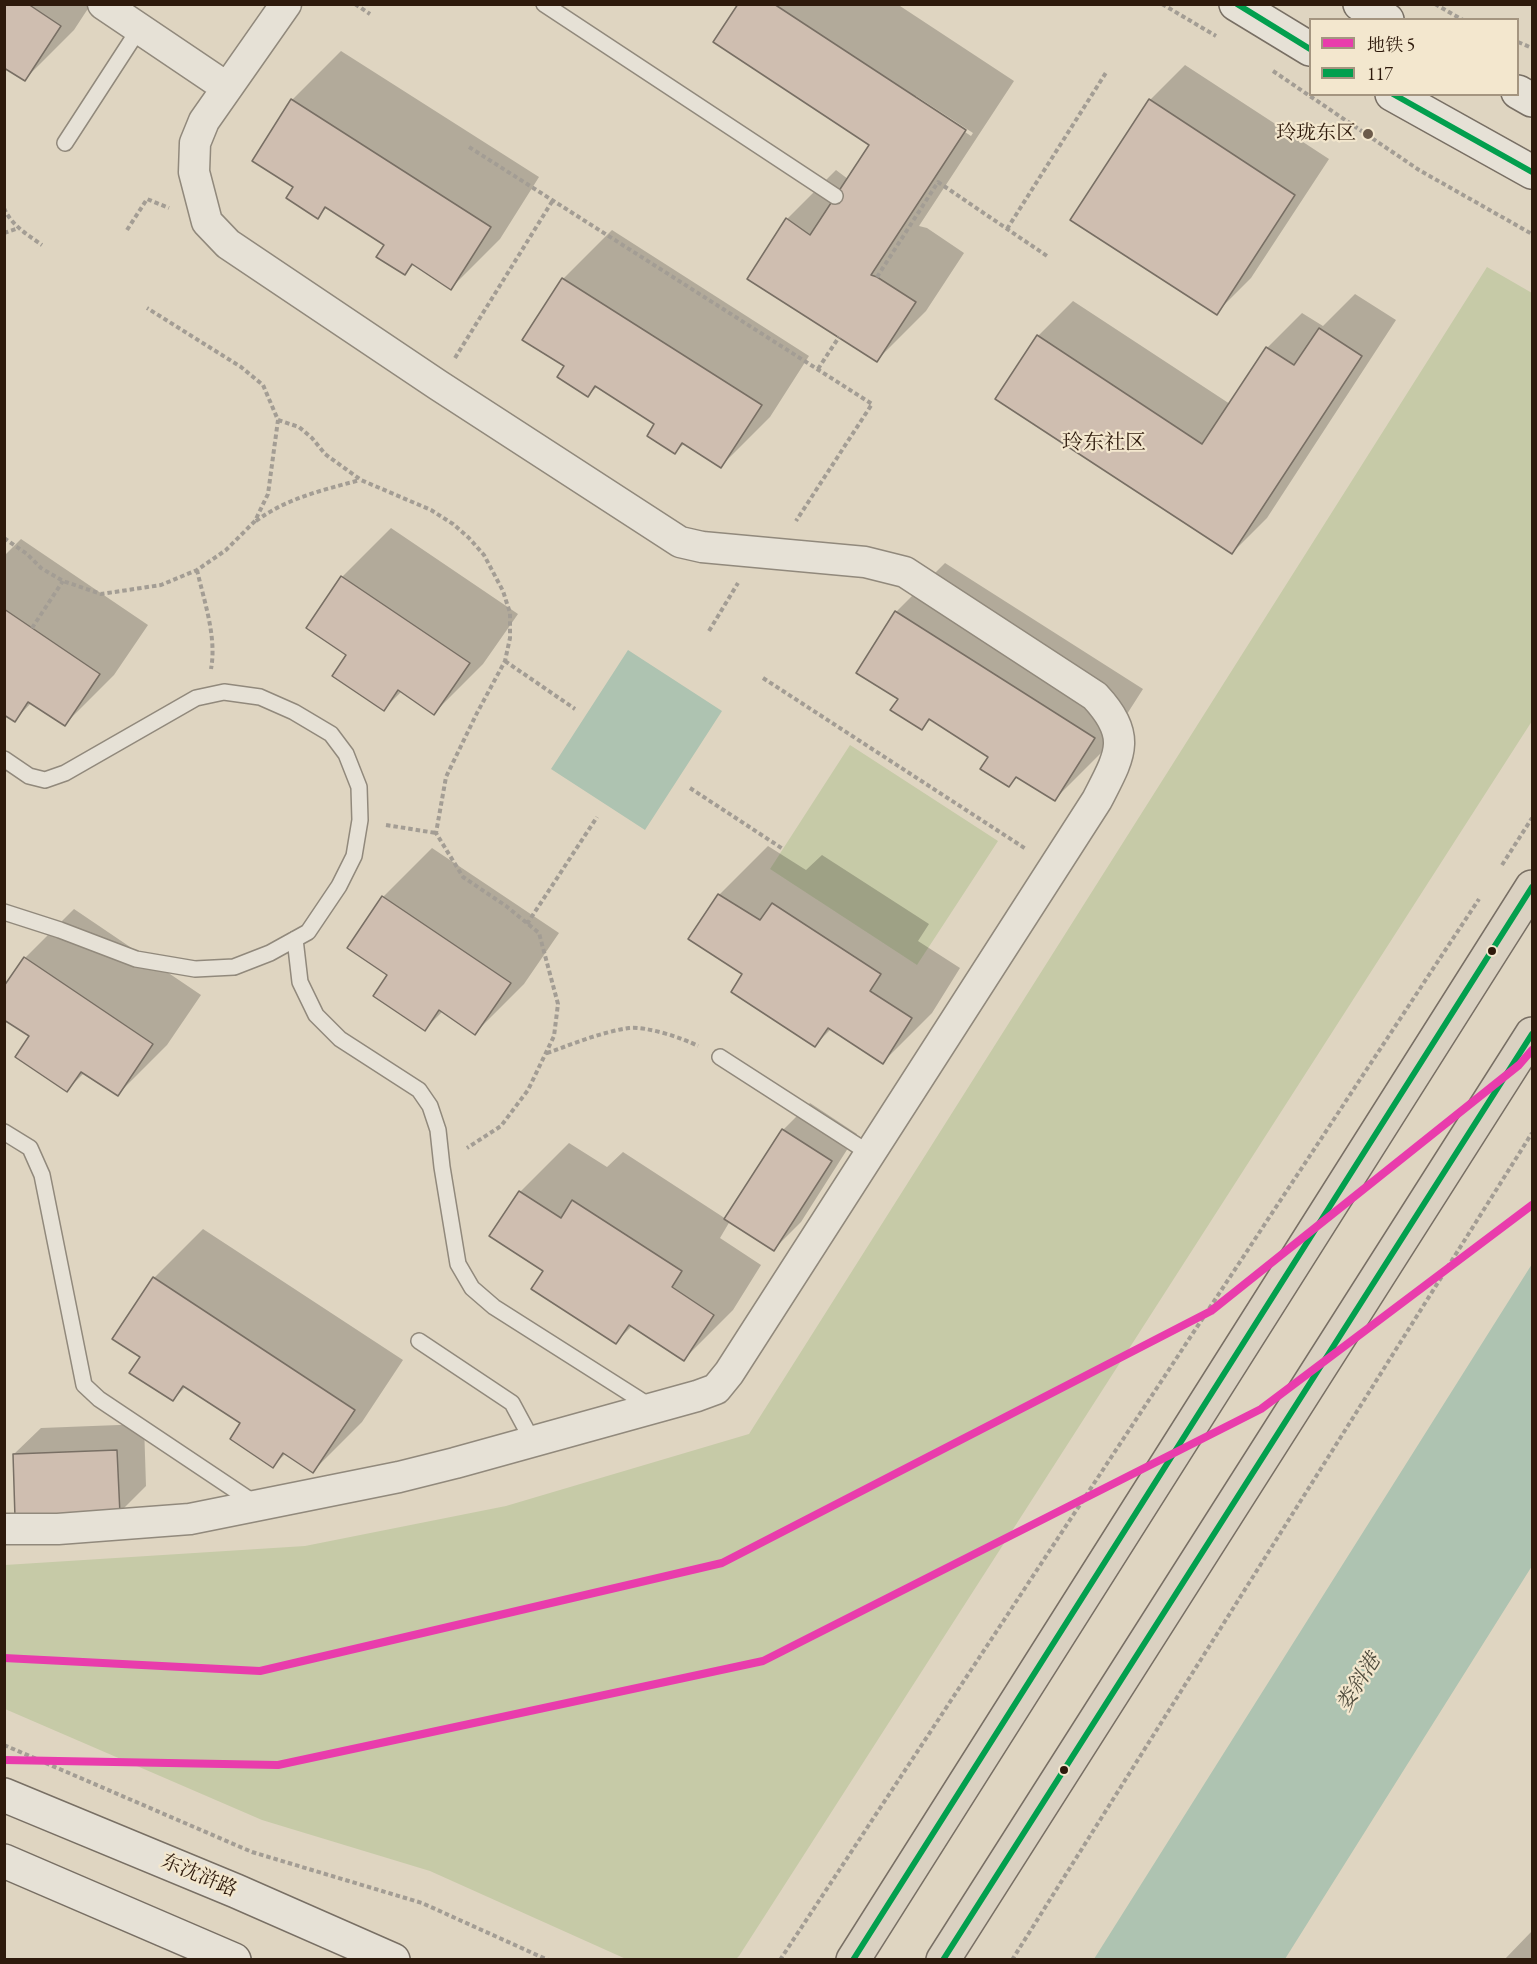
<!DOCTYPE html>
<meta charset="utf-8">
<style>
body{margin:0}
#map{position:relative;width:1537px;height:1964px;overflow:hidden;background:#dfd5c1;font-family:"EB Garamond","Noto Serif SC",serif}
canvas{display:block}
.frame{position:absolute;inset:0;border:6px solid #2e1a0c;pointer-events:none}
.legend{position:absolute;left:1309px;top:18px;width:210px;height:78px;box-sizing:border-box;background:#f3e7ce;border:2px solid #a49580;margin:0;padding:8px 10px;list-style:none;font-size:18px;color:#2e1a0c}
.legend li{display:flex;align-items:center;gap:12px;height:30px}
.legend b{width:30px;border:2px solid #a49580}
</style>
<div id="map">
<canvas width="1537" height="1964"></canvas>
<div class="frame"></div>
<ul class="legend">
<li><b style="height:8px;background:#e93cac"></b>地铁 5</li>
<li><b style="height:8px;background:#029f4e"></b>117</li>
</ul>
</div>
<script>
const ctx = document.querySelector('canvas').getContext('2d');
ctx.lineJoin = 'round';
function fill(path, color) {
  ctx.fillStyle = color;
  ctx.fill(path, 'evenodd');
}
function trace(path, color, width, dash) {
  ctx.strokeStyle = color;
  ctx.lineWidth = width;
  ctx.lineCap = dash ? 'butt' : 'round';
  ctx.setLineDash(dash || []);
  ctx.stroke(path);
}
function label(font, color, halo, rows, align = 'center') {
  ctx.font = font + ' "EB Garamond","Noto Serif SC",serif';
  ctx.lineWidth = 4.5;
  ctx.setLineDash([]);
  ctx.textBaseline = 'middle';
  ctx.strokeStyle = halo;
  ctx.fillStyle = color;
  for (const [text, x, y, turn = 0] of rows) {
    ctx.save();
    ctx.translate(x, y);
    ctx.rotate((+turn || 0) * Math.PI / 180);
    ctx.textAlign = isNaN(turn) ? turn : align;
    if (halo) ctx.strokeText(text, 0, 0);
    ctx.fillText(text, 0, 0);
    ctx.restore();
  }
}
fill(new Path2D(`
 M1487,267l45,26v428l-793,1235 -4,4 -109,-1 -196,-88 -168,-51 -257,-111v-144l300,-19 201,-40 243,-72z
 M850,745l148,96 -81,124 -147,-96z`), '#c6caa7');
fill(new Path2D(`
 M628,650l94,61 -77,119 -94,-61z
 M1532,1264v302l-247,393h-191z`), '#aec3b1');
fill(new Path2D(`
 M4,4h87l-17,26 -49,49z
 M740,4h157l117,77 -95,145 8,2 37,25 -38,58 -49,49 -90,-141 49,-49 12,9 23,-35zM916,96l57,37 -2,3 -57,-38z
 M341,51l198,126 -39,62 -49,49 -37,-24 -9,9 -19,-29 -59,-37 -9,10 -22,-30 -4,-87z
 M1185,65l144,94 -78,119 -35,35 -144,-94 78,-119z
 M612,230l197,126 -39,61 -49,49 -36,-23 -10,9 -19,-28 -58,-38 -10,9 -22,-29 -3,-87z
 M1355,294l41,26 -129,198 -35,35 -194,-217 35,-35 157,103 37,-56 35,-35 21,13z
 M391,528l127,86 -35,50 -49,49 -32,-22 -18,18 -36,-54 -6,-78z
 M21,539l127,86 -34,50 -49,49 -33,-22 -17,18 -11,-7v-157z
 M945,563l198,126 -39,61 -49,49 -37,-23 -9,9 -19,-28 -59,-38 -9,9 -22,-29 -42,-27 38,-60z
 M768,846l38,24 16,-15 107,69 -11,17 42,27 -28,45 -49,49 -51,-34 -17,17 -71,-71 -25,-79z
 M432,848l127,85 -35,51 -49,49 -32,-22 -18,18 -36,-54 -6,-78z
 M74,909l127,86 -34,50 -49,49 -33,-22 -18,18 -36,-54 -6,-78z
 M810,1103l47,31 -56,88 -27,27 -44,-28 -10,17 41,27 -28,45 -49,49 -51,-34 -17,17 -71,-71 -25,-79 49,-49 38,24 16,-15 103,67 57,-89z
 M203,1229l200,131 -41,62 -49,49 -27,-18 -13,13 -31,-43 -56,-37 -13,14 -31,-43 12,-79z
 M144,1424l2,62 -27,27 -105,-59 27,-26z
 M1532,1931v29h-28z`), '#0003');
const building = new Path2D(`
 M4,4h24l33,22 -36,55 -21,-13z
 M738,4h36l192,126 -95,145 6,2 39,25 -39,60 -130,-83 39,-61 24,17 59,-90 -156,-103z
 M291,99l200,128 -40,63 -39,-26 -7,11 -29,-18 8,-12 -59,-38 -7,12 -32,-21 7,-11 -41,-26z
 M1149,99l146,96 -78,120 -147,-95z
 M562,278l200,127 -41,63 -39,-25 -7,11 -28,-18 7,-12 -59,-38 -7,11 -31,-20 7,-11 -42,-26z
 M1319,328l43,28 -130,198 -237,-155 42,-64 165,109 64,-97 28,18z
 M341,576l129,87 -36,52 -36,-25 -14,21 -52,-35 14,-21 -40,-27z
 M4,609l96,65 -35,52 -37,-24 -13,20 -11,-7z
 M895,611l200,127 -40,63 -39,-24 -7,10 -29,-18 8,-12 -59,-38 -7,11 -32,-20 8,-11 -42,-26z
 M718,894l42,26 12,-17 109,71 -11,17 42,27 -29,46 -55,-36 -13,19 -84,-55 11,-18 -54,-35z
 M382,896l129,87 -36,52 -36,-25 -14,21 -52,-35 14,-21 -40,-27z
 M24,957l129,87 -35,52 -37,-24 -14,20 -52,-35 14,-21 -25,-16v-34z
 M782,1129l50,32 -58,90 -50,-32z
 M519,1191l42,27 11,-18 110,71 -10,16 42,28 -30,46 -55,-36 -13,19 -85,-55 12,-18 -54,-35z
 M153,1277l202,133 -42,63 -30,-20 -10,15 -43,-29 10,-16 -57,-37 -10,15 -44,-28 11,-16 -28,-18z
 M117,1450l3,64 -105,4 -2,-64z`);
fill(building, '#cfbeb0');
trace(building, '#786f64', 1.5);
const lane = new Path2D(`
 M544,4l291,192
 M65,143l74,-114
 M4,759l25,17 16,4 20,-7 131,-75 28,-6 36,5 34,15 37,22 15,20 13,33 1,33 -6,36 -15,30 -31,46 -38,21 -36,14 -39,2 -59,-10 -76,-29 -56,-18
 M295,939l5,43 16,33 24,24 79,51 11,16 8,24 4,37 16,97 14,24 22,19 159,101
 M720,1057l149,96
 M4,1132l26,16 12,27 42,210 15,14 157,105
 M419,1341l93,62 21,39`);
const street = new Path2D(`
 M103,4l123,83
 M4,1529h54l132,-10 209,-42 56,-14 242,-67 19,-7 13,-16 368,-573c23,-45 36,-63 -2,-104l-190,-124 -40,-10 -163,-15 -22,-5 -242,-157 -210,-141 -21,-22 -13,-50 1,-29 9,-22 82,-117`);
const secondary = new Path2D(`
 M1236,4l74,45
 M1360,4l27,16
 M1518,92l14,8
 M1392,94l140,78
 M4,1795l232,96 157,69
 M4,1861l230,99`);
const primary = new Path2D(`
 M853,1960l679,-1073
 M943,1960l589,-926`);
trace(lane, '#91897c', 18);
trace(street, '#91897c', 33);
trace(secondary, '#786f64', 36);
trace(primary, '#786f64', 36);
trace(new Path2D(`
 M355,4l15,10
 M1162,4l54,32
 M1435,4l28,16
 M1518,42l14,6
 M1273,71l146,99 113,64
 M469,147l403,257 -76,117
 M4,208c7,17 24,27 38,37
 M1007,229l100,-158
 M127,230l20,-31 22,9
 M4,233l15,-5
 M877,277l61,-95 109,74
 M455,358l98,-158
 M818,369l21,-32
 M278,420l21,7 13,11 13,16 36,26 70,30 22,14 16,14 15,17 19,36 7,22v25l-5,23 -28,52 -31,64 -10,56 27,44 43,29 33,27 19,71 -4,32 -26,54 -27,36 -34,22
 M256,521c31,-23 67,-31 104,-41
 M4,538l23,16 14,14 22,13 38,13 60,-9 36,-15 29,-20 29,-29 13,-27 10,-74 -15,-35 -22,-18 -94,-59
 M197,570c7,31 20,67 14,99
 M32,628l31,-47
 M709,631l29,-48
 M505,661l70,48
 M763,678l263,171
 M690,788l93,61
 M386,825l50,8
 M1502,865l30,-47
 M527,924l70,-107
 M547,1053c26,-9 54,-21 82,-25 17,-2 54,10 69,18
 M4,1745l248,107 170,51 126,57
 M780,1960l699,-1061
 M1012,1960l520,-827`), '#a39d94', 4, [4.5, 3]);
trace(lane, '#e6e1d6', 15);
trace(street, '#e6e1d6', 30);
trace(secondary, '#e6e1d6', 33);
trace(primary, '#dad1c1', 33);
trace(new Path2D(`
 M1237,4l73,45
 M1393,94l139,78
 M853,1960l679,-1073
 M943,1960l589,-926`), '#029f4e', 6);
trace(new Path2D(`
 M4,1658l256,13 462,-108 489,-252 308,-246 13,-15
 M4,1760l274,5 485,-104 498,-252 271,-204`), '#e93cac', 8);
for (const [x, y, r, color] of [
 [1368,134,6,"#6c5b4b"],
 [1492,951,5,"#2e1a0c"],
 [1064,1770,5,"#2e1a0c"]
]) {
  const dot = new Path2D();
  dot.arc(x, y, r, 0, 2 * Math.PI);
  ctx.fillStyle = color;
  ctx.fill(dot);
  trace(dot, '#f3e7ce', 2);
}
label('20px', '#2e1a0c', '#f3e7ce', [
 ["玲珑东区",1356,134]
], 'right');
label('20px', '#2e1a0c', '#f3e7ce', [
 ["东沈浒路",199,1876,23]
]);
label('21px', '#2e1a0c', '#f3e7ce', [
 ["玲东社区",1104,443]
]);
label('italic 21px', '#4e4a3b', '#f3e7ce', [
 ["娄斜港",1359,1683,-58]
]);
</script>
